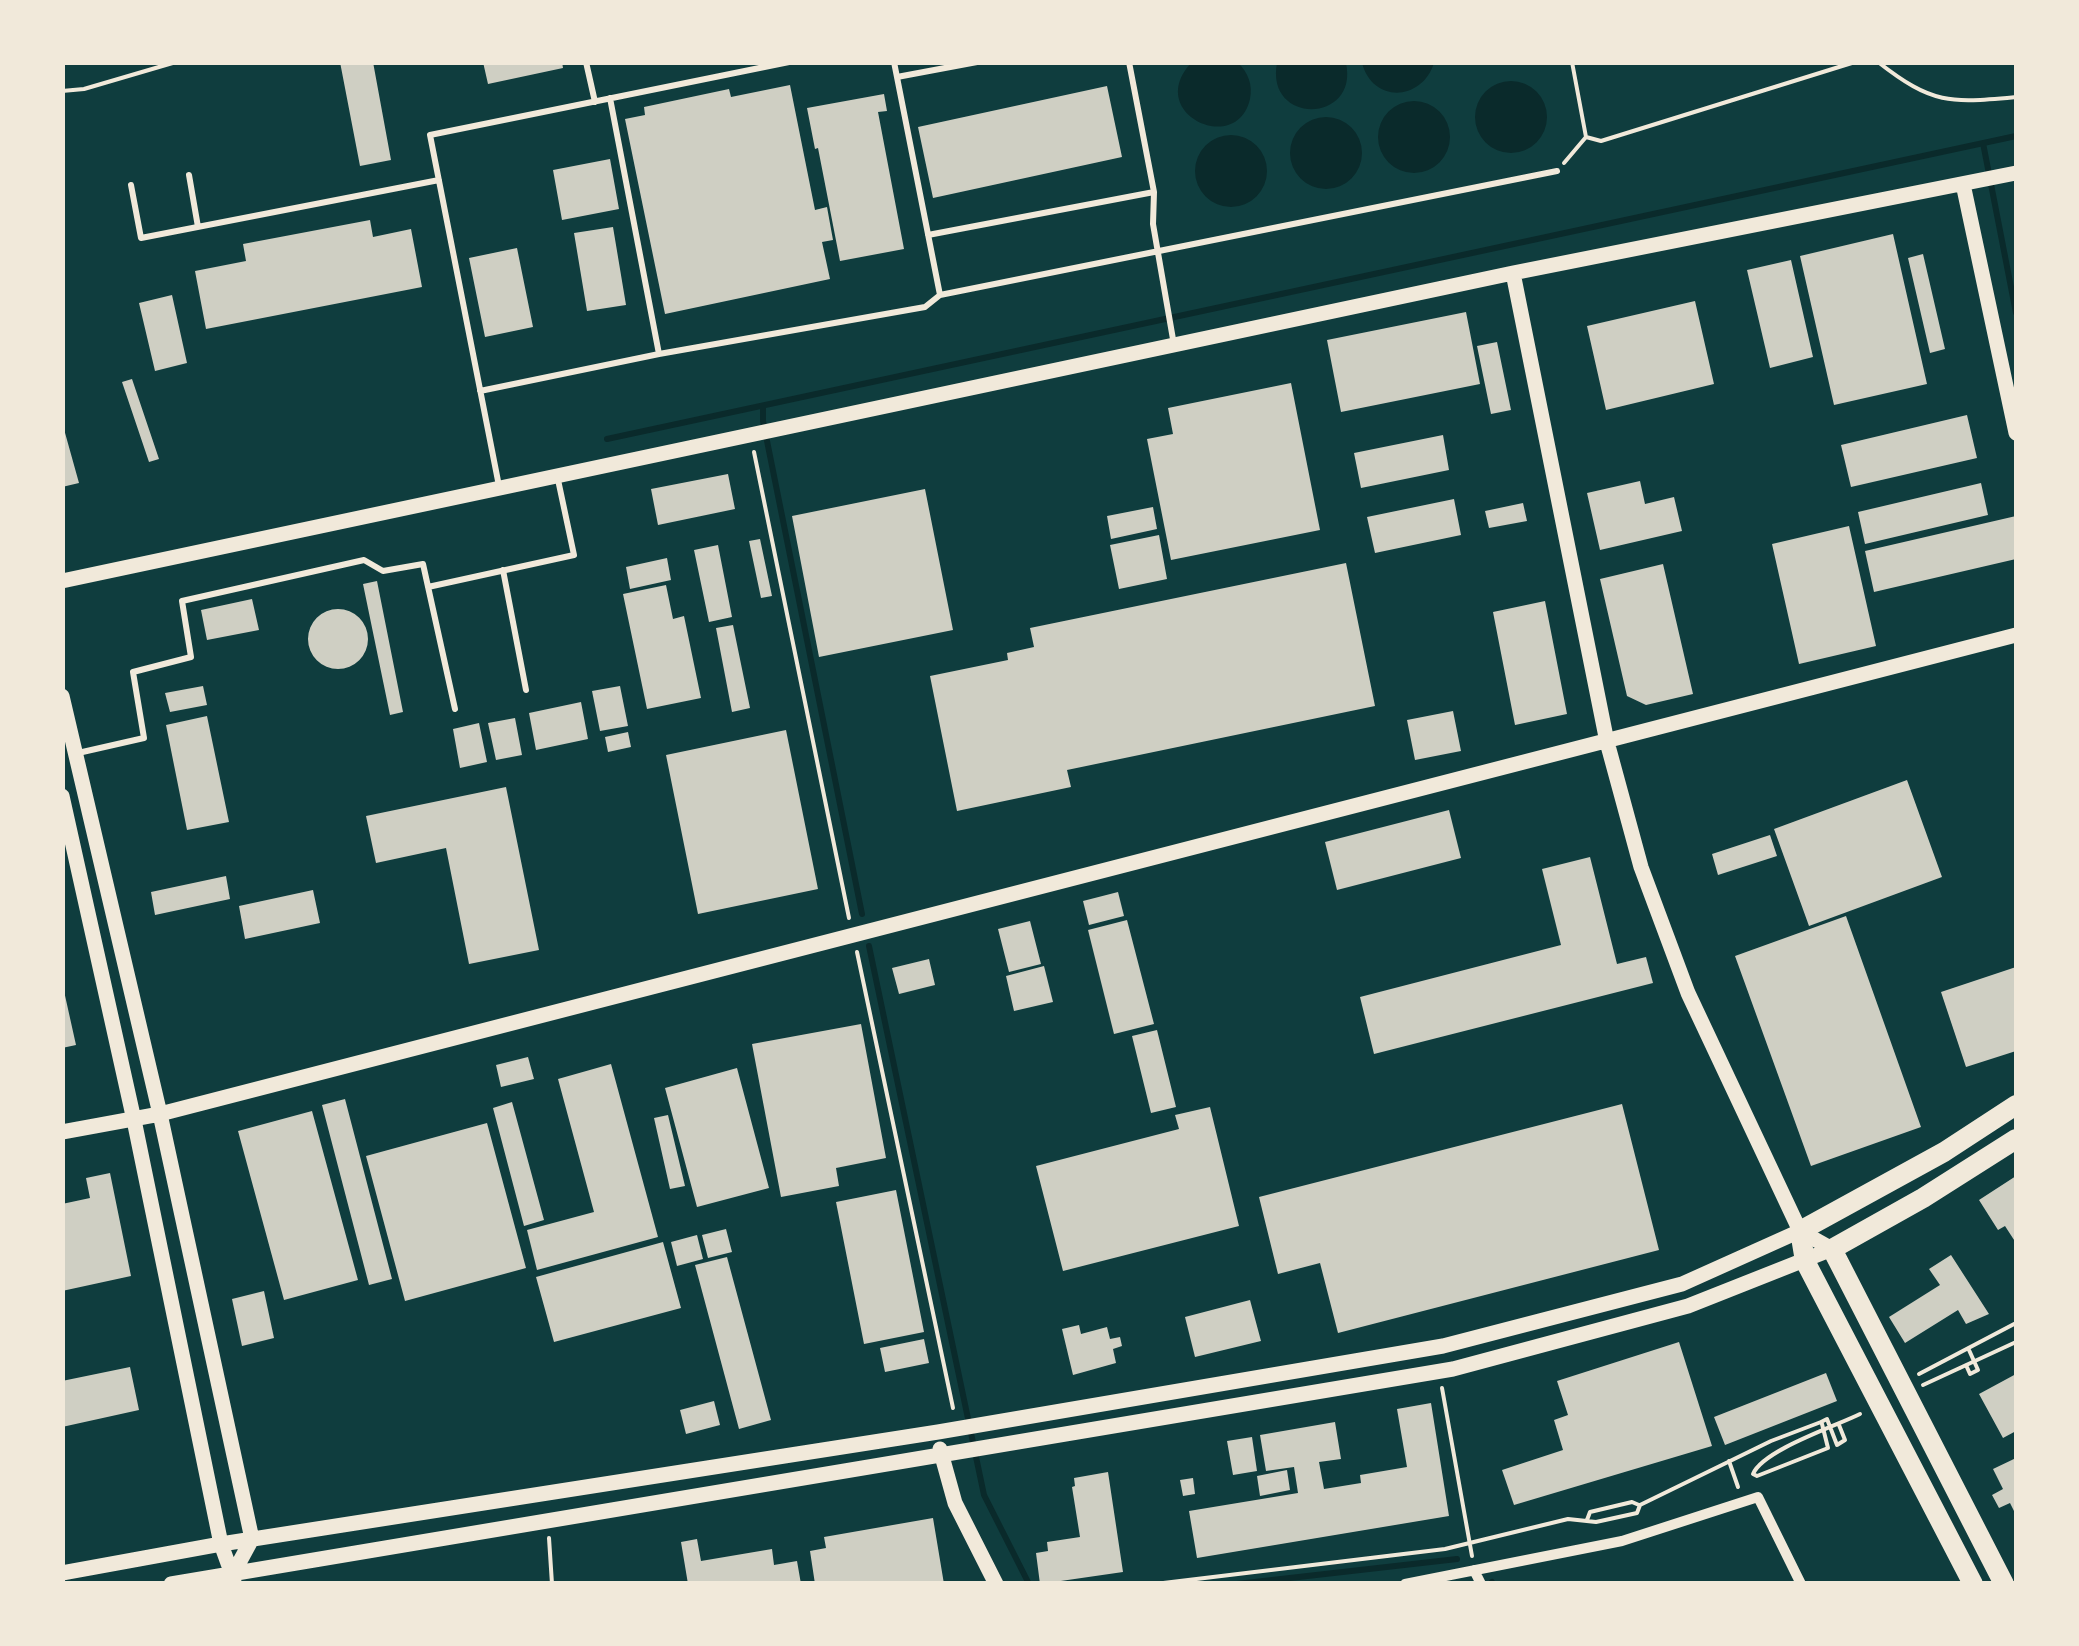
<!DOCTYPE html>
<style>
body{margin:0}
#map{position:relative;width:2079px;height:1646px;overflow:hidden;background:#0f3d3e;font-family:Lato,sans-serif}
canvas{display:block}
.frame{position:absolute;inset:0;border:65px solid #f1e9da;pointer-events:none}
</style>
<div id="map">
<canvas width="2079" height="1646"></canvas>
<div class="frame"></div>
</div>
<script>
const ctx = document.querySelector('canvas').getContext('2d');
ctx.lineJoin = 'round';
function fill(path, color) {
  ctx.fillStyle = color;
  ctx.fill(path, 'evenodd');
}
function trace(path, color, width, dash) {
  ctx.strokeStyle = color;
  ctx.lineWidth = width;
  ctx.lineCap = dash ? 'butt' : 'round';
  ctx.setLineDash(dash || []);
  ctx.stroke(path);
}
fill(new Path2D(`
 M1192,62l46,1c10,9 15,22 12,36 -13,58 -107,14 -58,-37z
 M1277,63h69c13,61 -81,62 -69,0z
 M1362,63v-1l72,1c-12,38 -61,41 -72,0z
 M1475 117a36 36 0 1 1 72 0a36 36 0 1 1-72 0Z
 M1378 137a36 36 0 1 1 72 0a36 36 0 1 1-72 0Z
 M1290 153a36 36 0 1 1 72 0a36 36 0 1 1-72 0Z
 M1195 171a36 36 0 1 1 72 0a36 36 0 1 1-72 0Z`), '#0a2a2b');
trace(new Path2D(`
 M1983,143l33,170
 M763,406v15l99,493
 M607,439l1409,-303
 M869,946l115,549 45,89
 M1492,1582l1,2
 M1237,1584l220,-25`), '#0a2a2b', 6);
fill(new Path2D(`
 M340,62h33l18,98 -31,6z
 M483,62h79l1,6 -75,16z
 M790,85l25,125 12,-3 6,33 -11,2 8,37 -165,35 -40,-195 20,-4 -1,-8 85,-18 2,8z
 M1107,86l15,71 -189,41 -15,-71z
 M884,94l3,17 -9,1 26,137 -64,12 -22,-113 -3,1 -8,-41z
 M610,159l9,50 -57,11 -9,-50z
 M370,220l3,17 38,-8 11,58 -216,42 -11,-58 51,-10 -3,-17z
 M613,227l13,78 -39,6 -13,-78z
 M1893,234l34,150 -93,21 -34,-149z
 M517,248l16,79 -48,10 -16,-79z
 M1923,254l22,95 -15,4 -22,-95z
 M1791,260l22,97 -43,11 -23,-98z
 M172,295l15,68 -32,8 -16,-68z
 M1695,301l19,83 -108,26 -19,-84z
 M1466,312l14,72 -139,28 -14,-72z
 M1497,342l14,68 -20,4 -14,-68z
 M132,379l27,80 -10,3 -27,-80z
 M1291,383l29,147 -149,30 -24,-121 26,-5 -5,-26z
 M1967,415l10,43 -126,29 -10,-42z
 M62,422l17,61 -17,4z
 M1443,435l6,35 -88,18 -7,-35z
 M728,474l7,35 -77,16 -7,-36z
 M1640,481l5,23 29,-7 8,34 -82,19 -13,-57z
 M1981,483l7,32 -123,29 -7,-32z
 M925,489l28,141 -134,27 -27,-141z
 M1454,499l7,36 -86,18 -8,-36z
 M1523,503l4,18 -38,7 -4,-17z
 M1153,507l4,22 -46,10 -4,-23z
 M2016,516v43l-142,33 -9,-41z
 M1849,526l27,120 -77,18 -27,-120z
 M1159,535l8,44 -48,10 -9,-44z
 M760,539l12,57 -11,2 -12,-57z
 M718,545l14,72 -23,5 -15,-72z
 M667,558l4,22 -41,9 -4,-22z
 M1346,563l29,143 -308,64 4,17 -114,24 -27,-135 78,-16 -1,-7 27,-6 -4,-19z
 M1663,564l30,130 -47,11 -19,-9 -27,-117z
 M377,581l26,131 -13,3 -27,-131z
 M666,585l7,34 11,-3 17,82 -54,11 -24,-115z
 M252,599l7,31 -52,10 -6,-30z
 M1545,601l22,113 -52,11 -22,-113z
 M308 639a30 30 0 1 1 60 0a30 30 0 1 1-60 0Z
 M733,625l17,83 -18,4 -16,-84z
 M203,686l4,19 -37,7 -5,-19z
 M620,686l8,40 -28,5 -8,-40z
 M581,702l7,37 -52,11 -7,-37z
 M1453,711l8,40 -46,9 -8,-40z
 M207,716l22,106 -42,8 -21,-105z
 M515,718l7,37 -26,5 -8,-37z
 M479,723l8,39 -27,6 -7,-39z
 M786,730l32,159 -120,25 -32,-159z
 M628,732l3,15 -23,5 -3,-15z
 M1907,780l35,97 -133,49 -35,-97z
 M506,787l33,163 -70,14 -23,-116 -70,15 -10,-47z
 M1449,810l12,48 -124,32 -12,-48z
 M1770,835l7,21 -59,19 -6,-21z
 M1590,857l27,107 29,-7 7,26 -279,71 -14,-57 201,-52 -19,-76z
 M226,876l4,23 -75,16 -4,-23z
 M313,890l7,33 -75,16 -6,-33z
 M1118,892l6,24 -35,9 -6,-24z
 M1846,916l75,211 -110,39 -76,-210z
 M1127,920l27,104 -40,10 -26,-104z
 M1030,921l11,43 -32,8 -11,-43z
 M929,959l6,26 -36,9 -7,-26z
 M1044,966l9,36 -39,9 -8,-35z
 M2016,967v84l-50,16 -25,-75z
 M62,982l14,63 -14,3z
 M861,1024l25,134 -50,10 3,18 -58,11 -29,-153z
 M1157,1030l19,77 -25,6 -19,-77z
 M528,1057l6,22 -33,8 -5,-22z
 M611,1064l47,173 -121,33 -10,-40 67,-18 -36,-133z
 M737,1068l32,120 -72,19 -32,-119z
 M345,1099l47,180 -23,6 -47,-180z
 M512,1102l32,118 -20,6 -31,-118z
 M1622,1104l37,146 -321,83 -18,-70 -42,11 -19,-77z
 M1210,1107l29,119 -176,45 -27,-105 143,-37 -4,-14z
 M312,1111l46,169 -74,20 -46,-169z
 M668,1115l17,71 -15,3 -16,-71z
 M487,1123l39,145 -121,33 -39,-145z
 M110,1173l21,103 -69,15v-87l28,-6 -4,-20z
 M2016,1176v67l-11,-17 -7,4 -19,-30z
 M896,1190l28,142 -60,12 -28,-142z
 M726,1229l6,23 -24,6 -6,-23z
 M697,1235l6,24 -26,7 -6,-24z
 M663,1242l18,66 -127,34 -18,-65z
 M1951,1255l38,59 -23,10 -8,-14 -53,33 -16,-26 51,-32 -11,-16z
 M727,1257l44,163 -32,9 -44,-164z
 M264,1291l10,47 -32,8 -10,-47z
 M1250,1300l11,41 -66,16 -10,-40z
 M1079,1325l2,9 26,-7 3,12 10,-2 2,9 -9,3 3,14 -43,12 -11,-46z
 M924,1339l5,24 -44,9 -5,-24z
 M1679,1342l33,104 -198,59 -12,-35 61,-20 -9,-30 14,-5 -11,-34z
 M130,1367l9,43 -77,17v-46z
 M1826,1373l11,28 -112,44 -11,-28z
 M2016,1374v57l-13,7 -24,-44z
 M714,1401l6,24 -34,9 -6,-24z
 M1431,1403l18,113 -252,42 -8,-47 109,-18 -4,-26 -28,4 -6,-36 75,-13 6,37 -22,3 5,27 37,-6 -1,-8 47,-8 -10,-58z
 M1252,1437l5,34 -24,4 -6,-34z
 M2016,1458v51l-2,2 -4,-8 -11,5 -7,-13 11,-6 -10,-20z
 M1287,1470l3,20 -30,6 -3,-20z
 M1108,1472l15,100 -83,12 -4,-31 12,-2 -1,-9 33,-5 -8,-50 3,-1 -1,-8z
 M1193,1478l2,16 -12,2 -3,-16z
 M933,1518l11,66h-129l-5,-33 16,-3 -2,-11z
 M697,1539l4,22 71,-12 2,16 23,-4 4,23h-113l-7,-42z`), '#cfcfc3');
trace(new Path2D(`
 M1878,62c55,43 72,41 138,35
 M62,91l22,-2 92,-27
 M1586,137l15,4 254,-79
 M1564,163l22,-26 -14,-75
 M754,452l95,466
 M857,952l96,456
 M1966,1365l4,9 8,-4 -9,-20
 M1919,1374l97,-51
 M1923,1385l93,-43
 M1442,1388l30,168
 M1821,1422l6,-3 10,26 8,-5 -6,-15
 M1729,1461l9,26
 M1587,1520l3,-8 42,-10 7,3
 M549,1538l3,46
 M1155,1584l290,-35 123,-30 28,3 41,-9 3,-8 131,-64 50,-19 1,2 6,24 -71,28 -4,-2c10,-24 83,-48 107,-60`), '#f1e9da', 4);
trace(new Path2D(`
 M586,62l9,40
 M894,62l46,233
 M1129,62l25,130 -1,32 21,121
 M897,77l80,-15
 M610,98l49,256
 M189,175l9,52
 M131,185l10,53 298,-58
 M928,235l226,-43
 M480,391l179,-37 266,-47 15,-12 617,-124
 M499,486l-69,-351 359,-73
 M503,570l23,120
 M428,587l146,-32 -17,-80
 M78,753l66,-15 -11,-66 58,-15 -9,-56 182,-41 19,11 40,-7 32,145`), '#f1e9da', 6);
trace(new Path2D(`
 M1474,1570l7,14
 M1405,1584l217,-43 136,-44 43,87`), '#f1e9da', 10);
trace(new Path2D(`
 M1963,184l53,249
 M1513,273l94,469 34,125 47,126 112,238 32,18
 M62,581l1451,-308 503,-100
 M62,696l98,418 92,425 -19,35
 M62,796l72,324 87,424 13,36
 M62,1132l98,-18 1856,-479
 M940,1449l15,54 41,81
 M62,1573l159,-29 717,-112 505,-86 239,-62 118,-53
 M171,1584l1282,-215 235,-63 144,-57`), '#f1e9da', 15);
trace(new Path2D(`
 M1973,1584l-168,-323 -5,-30 144,-79 72,-47
 M2004,1584l-172,-335 91,-51 93,-59`), '#f1e9da', 20);
</script>
